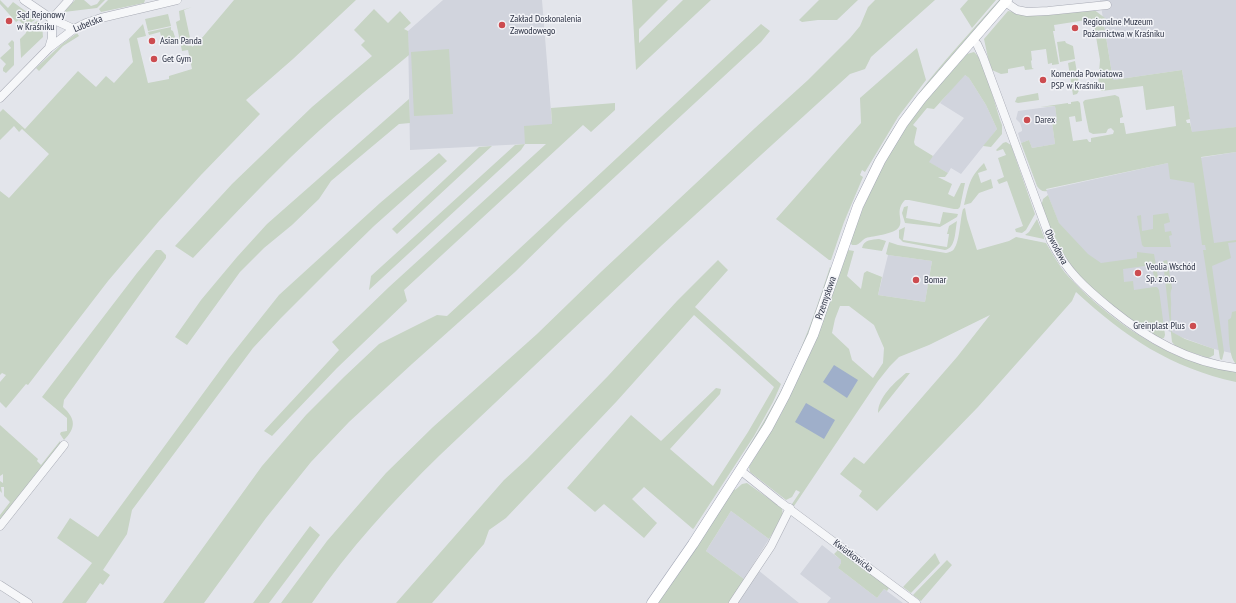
<!DOCTYPE html>
<meta charset="utf-8">
<style>
body{margin:0}
canvas{display:block;background:#e3e5eb}
</style>
<canvas width="1236" height="603"></canvas>
<script>
const ctx = document.querySelector('canvas').getContext('2d');
ctx.lineJoin = 'round';
function fill(path, color) {
  ctx.fillStyle = color;
  ctx.fill(path, 'evenodd');
}
function trace(path, color, width, dash) {
  ctx.strokeStyle = color;
  ctx.lineWidth = width;
  ctx.lineCap = dash ? 'butt' : 'round';
  ctx.setLineDash(dash || []);
  ctx.stroke(path);
}
function label(font, color, halo, rows, align = 'center') {
  ctx.font = font + ' "PT Sans Narrow",sans-serif';
  ctx.lineWidth = 3;
  ctx.setLineDash([]);
  ctx.textBaseline = 'middle';
  ctx.strokeStyle = halo;
  ctx.fillStyle = color;
  for (const [text, x, y, turn = 0] of rows) {
    ctx.save();
    ctx.translate(x, y);
    ctx.rotate((+turn || 0) * Math.PI / 180);
    ctx.textAlign = isNaN(turn) ? turn : align;
    if (halo) ctx.strokeText(text, 0, 0);
    ctx.fillText(text, 0, 0);
    ctx.restore();
  }
}
fill(new Path2D(`
 M443,0h99l10,124 -27,20 -115,6 -2,-119z
 M1100,0h136v127l-44,6 -10,-63 -69,10z
 M963,75h2l4,3 17,27 11,24 -36,45 -10,-6 -3,5 -20,-11 36,-44 -24,-15z
 M1055,106l2,15 -5,1 3,22 -23,4 -3,-8 -8,3 -3,-10 4,-2v-2l-2,-6 -4,-4 2,-8z
 M1236,152v201h-5l-17,-4 -33,-12 -17,-8 -24,-16 -77,-79 -17,-44 122,-27z
 M888,255l44,6 -7,41 -47,-7z
 M731,511l38,28 -25,40 -38,-28z
 M822,545l19,15v3l-3,5 39,30 7,-9 19,14h-76l4,-5 -31,-24z
 M758,570l41,33h-62z`), '#d1d4dd');
fill(new Path2D(`
 M0,0l8,8 5,-6 22,16v2l-10,6 -6,-6 -3,2 -16,-18z
 M75,0h9l7,6 6,-2 3,-4h5l-8,8 -33,4z
 M108,0h37l-1,3 -43,9 -2,-3z
 M234,0h122l-63,59 -47,41 14,14 -59,61 -42,46 -51,60 -80,104 -2,-1 -20,24 -6,-6v-20l6,-7 -4,-2 -2,2v-184l9,7 40,-44 -27,-25 -3,3 -5,-6 -14,14v-28l3,-3 22,20 53,-58 18,16 10,-11 8,7 19,-21 -4,-23 14,-15 3,12 -9,2 11,45 21,-4v-3l23,-7 -4,-19 -6,1 -6,-29 4,-2 -1,-9 13,-4 -8,3 8,37 9,-8z
 M632,0h36l-29,29v14l44,-43h28l-75,70z
 M819,0h39l-21,20h-19l-16,2 -3,-2z
 M875,0h60l-64,57 -6,12 -15,5 -189,172 -221,209c-47,46 -91,94 -128,148h-31l46,-62 59,-68 47,-46 104,-93 65,-63 153,-143 53,-48 42,-42 10,-12 8,-19z
 M968,0h28l-24,28 -12,-19z
 M999,0h2l-60,68 -32,38 -39,65 -2,2c32,-66 83,-119 131,-173z
 M374,9l14,14 12,-12 11,12 -7,6 4,2 1,24c-40,33 -81,66 -118,102 -34,33 -66,67 -98,101l-18,-12 57,-62 80,-77 60,-51 -11,-11 4,-4 -11,-11z
 M1093,9l12,9 4,6 -5,1 9,55 69,-10 8,49 -4,1 1,3h3l2,9 44,-5v25l-35,5 13,86 22,-3v2l-8,1 3,15 -19,8 12,86 -2,8 -2,-1 -17,-109h3l-1,-5h-3l-8,-62 -24,-4 -2,-16 -122,26 1,2c-5,1 -7,-1 -10,-5l-16,-43 8,-3 3,8 23,-4 -3,-22 5,-1 -2,-15 -15,1 28,-4v1h3v-2l7,-1 2,2 2,18 -6,1 -1,-6 -6,1 4,24 14,-2 2,3h2v-4l22,-4 1,-3 -3,-3 -3,1 -2,4 -13,1 -4,-2 -6,-30 2,-2 30,-5 4,2 4,20 -3,1v5h4l2,11 50,-8 -2,-20 -28,4 -3,-24 -42,5 -1,-5h-2l2,-26 -7,-41 -39,6 1,6h-2l6,33 -7,1v-2l-4,1 -2,-15 -15,2 1,9 -1,1 1,7 2,1 -9,1 -1,-4 -16,3v4l-7,1 -9,-4 -4,-12 -4,-19 24,-28 11,2z
 M168,14l3,12 -23,5 -3,-12z
 M37,21l5,4 1,12 -22,21 -1,-19 6,-6 1,-5z
 M761,24l9,7 -9,11 -196,181 -50,49 -103,92 -63,58 -38,40 -45,56 -62,85h-41l99,-137 44,-51 38,-38 35,-33 58,-29 10,1z
 M171,27v3l2,1 2,6 -2,5h-5l-2,-3 -4,1 -2,-8 -11,3 -1,-3z
 M77,33l2,3 -16,10 -24,25 -3,-3 26,-24z
 M12,40l2,2v23l-8,8 -3,-2v-3l3,-4 -6,-6 11,-10 -3,-4z
 M1065,41l1,2 7,3 2,13 -15,3 -3,-20z
 M917,48l9,32 -28,37 -33,55 -3,-2 -2,5 3,2 -19,45 -13,38h-2l-53,-41 85,-96 -1,-25z
 M449,49l4,65 -39,2 -3,-64z
 M974,52c11,8 22,58 28,73v9l-11,13 -8,-1 14,-17 -11,-24 -17,-27 -4,-3 -31,34 -7,-1 -14,17 4,3 -3,14 1,3 18,11 -4,6 19,11 -3,4h-7l14,7 -4,10 6,3 7,-14h4l-5,24 -2,2h-4l-45,-9h-4c-11,11 -1,20 -6,27 -4,7 -26,9 -33,11 -4,2 -6,6 -10,7h-4l-2,-3c16,-47 39,-92 69,-133 14,-19 32,-37 48,-55z
 M1075,61l5,28 -3,5 -4,1 -5,-32z
 M1038,93l1,7 -21,3 -3,-1 2,-5z
 M409,99l1,24 -11,1 -68,57 -12,18 -27,26 -28,23 -24,24 -53,73 -12,-8 26,-37 36,-43 30,-33z
 M615,103v7l-24,22 -8,-7 -179,165 3,11 -70,67 -65,68 -8,-5 75,-81 -7,-8 57,-55 157,-143h-21l-4,6 -152,140 2,-14 144,-131 10,-1 -1,-18 28,-2 -1,-16z
 M1006,142l5,3 24,69 -9,16 -4,3 -6,-1 -1,-3 8,-3 -16,-45 -8,3 -2,-4 7,-3 -6,-19 8,-3 -3,-6 -6,2 -1,-1 7,-7z
 M492,146l-95,88 -5,-5 87,-82z
 M439,153l8,8 -73,65 -44,43 -49,49 -28,30 -121,162 -5,24 -24,36 7,5 -7,10 -3,-2 -14,20h-24l30,-40 -35,-25 13,-20 28,19 131,-179 50,-63 101,-92z
 M984,163l3,7 -9,3 3,10 10,-4 2,9 -14,5 -8,10 -7,2c5,-20 5,-27 20,-42z
 M1048,195l11,28 29,31 13,9 36,-5v-6l17,2 4,23 -1,1h-3l-2,-13 -29,4 1,13 9,-1 1,9 20,-3h3l2,3 6,45 -1,3 -4,1 -13,-8 -40,-29 -29,-26 -22,-30 -15,-39 2,-8z
 M908,206l-2,12 34,6 3,-12 15,2 -1,3 -17,10 -35,-4 -3,-10 2,-6z
 M965,208l2,11 10,31 32,-9 7,-4 30,6c7,11 13,23 22,33 31,34 77,68 120,84 15,5 32,7 48,11v11c-65,-14 -111,-45 -160,-90l-4,9 -94,106 -101,104 -18,-15 3,-5 -22,-17 14,-17 10,7 93,-107 33,-42 -61,30 -30,12 -9,9 -12,15 -84,125 -2,-2 8,-12 -4,-2 -4,7 -6,3 -36,-28 -1,-5 32,-53 33,-69 34,-95 6,1 -7,25 14,13 3,-16 3,-2 15,6 -4,18 47,7 7,-41 -44,-6 -2,-1 3,-12 9,3 48,8c3,-1 6,-1 8,-4 6,-8 6,-30 9,-40zM840,306h9l25,19 10,23 -1,15 -10,15 -21,-18 -3,-11 -17,-16 3,-14z
 M1168,213l2,9 -6,2 1,8 6,-1 1,4 -3,1 2,11h-27l-2,-2 -5,-29 4,-1 1,16 11,-2v-14z
 M1037,219l7,18v2l-19,-4 4,-3z
 M957,221c-2,10 -1,27 -12,29l-42,-8 -4,-4v-8l6,-3 -2,13 44,7 2,-13h-2l2,-8z
 M879,239l7,2 -4,10 -20,-3c2,-9 10,-8 17,-9z
 M156,250h5l5,5v3l-102,142 -1,7c13,12 13,21 1,33l-4,-6 1,-2 6,-1v-13l-25,-21 95,-124z
 M718,260l10,10 -33,37 86,77 -8,18 -19,34 -60,92 -1,1 -49,-42 -12,12 25,24 -13,15 -40,-34 -9,8 -28,-24 64,-73 30,26 55,-53 5,1 -1,5 -50,55 43,37 35,-54 26,-45 -80,-72 -77,86 -111,117 -17,12 -5,14 -52,59h-36l108,-123 23,-21 81,-83 69,-75z
 M1167,260l5,28c-3,6 0,12 -1,19 0,9 0,16 1,25l13,7 29,10v6l-5,3 -32,-10 -5,-6 -9,-81z
 M830,267l1,1 -20,60 -22,50 -26,49 -22,32c22,-36 44,-72 60,-111 11,-26 20,-54 29,-81z
 M1236,311v53c-8,-8 -7,-33 -8,-44l3,-2 1,-6z
 M906,373h4l-32,40c0,-16 17,-31 28,-40z
 M0,425l38,34 -1,2 4,4 19,-24 1,4 -61,78v-8l10,-13 -6,-6v-9h-3l1,6 -2,-2v-10l3,2v-9l-3,2z
 M747,483l32,23 1,-1c8,11 -5,24 -11,34l-38,-28 -22,35 -3,5 38,28 -14,24h-73l20,-27 57,-87 1,1 7,-6z
 M310,526l10,9 -51,68h-16z
 M839,549l50,39 -2,3 -3,-2 -7,9 -39,-30 3,-5v-3l-7,-6z
 M935,553l5,10 -29,30 -8,-6z
 M947,560l5,5 -31,36 -8,-6z`), '#c7d4c4');
fill(new Path2D(`
 M834,365l24,15 -11,18 -24,-16z
 M806,403l29,17 -11,19 -29,-17z`), '#9fafca');
const minor = new Path2D(`
 M24,0l28,19 22,10
 M1005,2l12,8 10,2 21,-1 59,-6
 M52,19l17,-19
 M972,40l5,4 6,13 68,184c16,31 34,47 60,68 37,30 77,53 125,59
 M49,48l3,-10v-19
 M0,98l49,-50 25,-19 12,-6 15,-5 76,-18
 M740,470l40,32 136,101
 M0,526l64,-81
 M0,585l28,18
 M733,603l38,-57 19,-38`);
const major = new Path2D(`
 M652,603l41,-59 75,-117 17,-32 28,-60 45,-129 22,-45 23,-38 18,-24 86,-99`);
trace(minor, '#a8abb5', 9);
trace(major, '#a3a8b6', 11);
trace(minor, '#f6f7f9', 8);
trace(major, '#fff', 10);
for (const [x, y, r, color] of [
 [9,21,4,"#cc4c50"],
 [502,25,4,"#cc4c50"],
 [1075,28,4,"#cc4c50"],
 [152,41,4,"#cc4c50"],
 [154,59,4,"#cc4c50"],
 [1043,80,4,"#cc4c50"],
 [1027,120,4,"#cc4c50"],
 [1138,273,4,"#cc4c50"],
 [916,280,4,"#cc4c50"],
 [1193,326,4,"#cc4c50"]
]) {
  const dot = new Path2D();
  dot.arc(x, y, r, 0, 2 * Math.PI);
  ctx.fillStyle = color;
  ctx.fill(dot);
  trace(dot, '#f3f4f8', 1.5);
}
label('10px', '#2b3143', '#f3f4f8', [
 ["Sąd Rejonowy",17,15],
 ["w Kraśniku",17,27],
 ["Zakład Doskonalenia",510,19],
 ["Zawodowego",510,31],
 ["Regionalne Muzeum",1083,22],
 ["Pożarnictwa w Kraśniku",1083,34],
 ["Asian Panda",160,41],
 ["Get Gym",162,59],
 ["Komenda Powiatowa",1051,74],
 ["PSP w Kraśniku",1051,86],
 ["Darex",1035,120],
 ["Veolia Wschód",1146,267],
 ["Sp. z o.o.",1146,279],
 ["Bomar",924,280],
 ["Greinplast Plus",1185,326,"right"]
], 'left');
label('10px', '#2b3143', '#f3f4f8', [
 ["Lubelska",88,24,-22],
 ["Obwodowa",1056,247,62],
 ["Przemysłowa",826,298,-71],
 ["Kwiatkowicka",853,556,37]
]);
</script>
